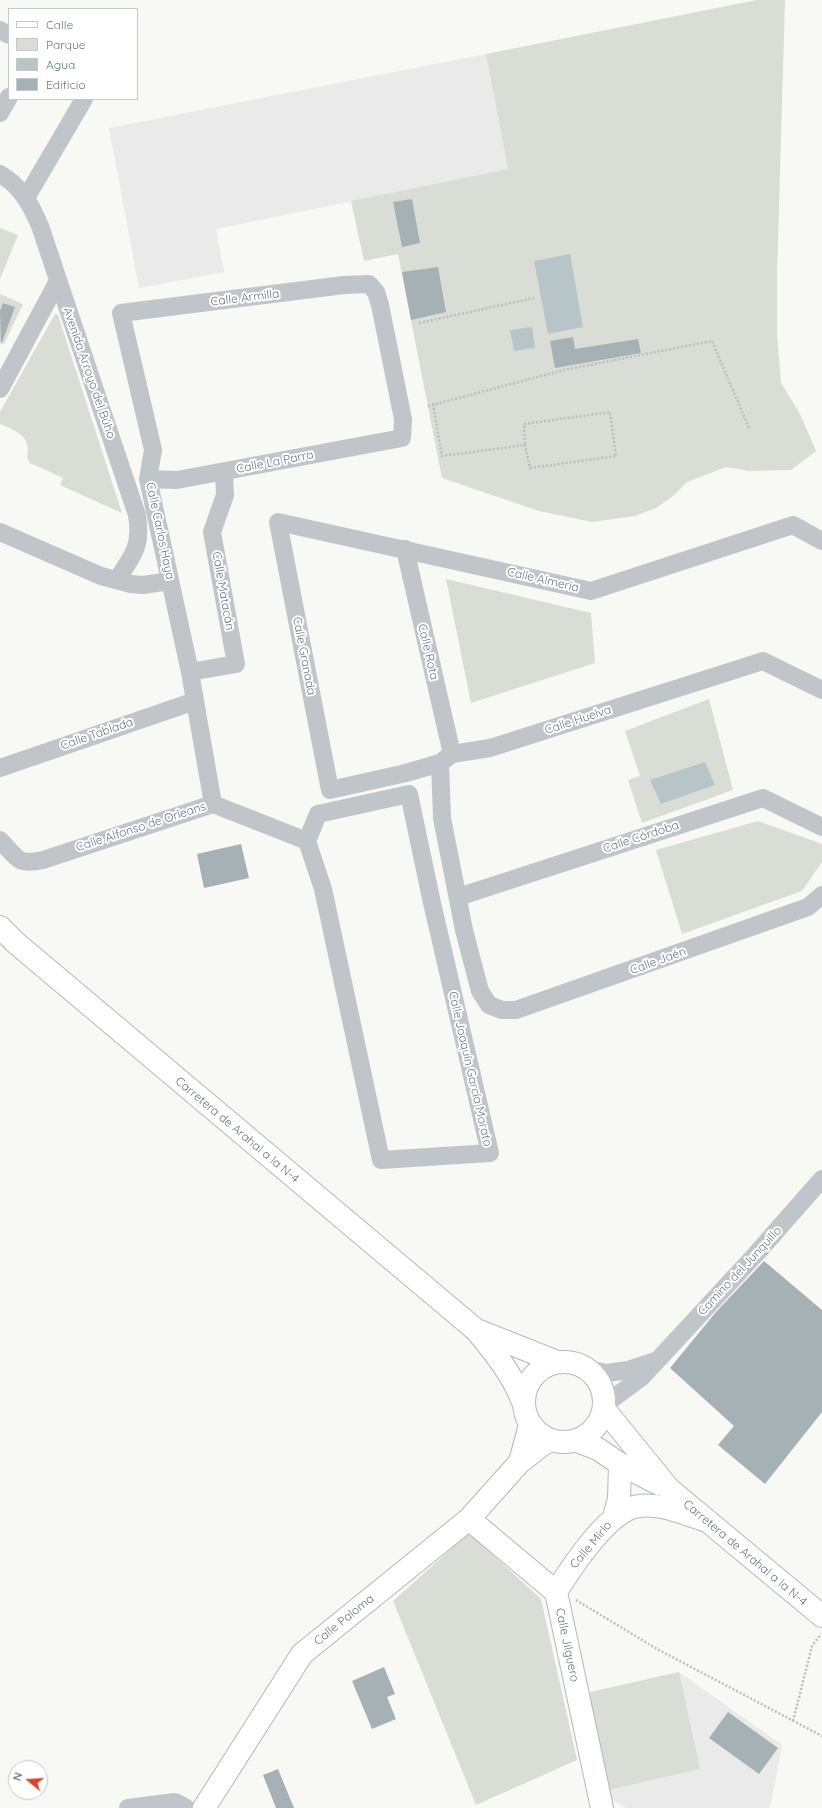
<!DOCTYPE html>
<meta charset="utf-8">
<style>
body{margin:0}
#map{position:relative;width:822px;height:1808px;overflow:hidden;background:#f8f8f5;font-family:Quicksand,sans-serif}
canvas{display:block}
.legend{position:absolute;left:8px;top:8px;width:130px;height:92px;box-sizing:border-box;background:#fff;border:1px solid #c1c9cc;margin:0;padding:5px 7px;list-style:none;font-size:12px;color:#637780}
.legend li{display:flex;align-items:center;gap:8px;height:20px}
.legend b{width:20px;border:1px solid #c1c9cc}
.north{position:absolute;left:8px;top:1760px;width:40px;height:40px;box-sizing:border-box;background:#fff;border:1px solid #c1c9cc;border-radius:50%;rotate:288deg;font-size:11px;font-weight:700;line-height:16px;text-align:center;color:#637780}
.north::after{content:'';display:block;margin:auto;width:14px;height:18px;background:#e1412c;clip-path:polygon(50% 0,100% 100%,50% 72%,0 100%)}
</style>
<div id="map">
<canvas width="822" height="1808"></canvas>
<ul class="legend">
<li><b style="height:5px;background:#fff"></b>Calle</li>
<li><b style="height:11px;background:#d9ddd5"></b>Parque</li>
<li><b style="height:11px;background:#b7c5c8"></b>Agua</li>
<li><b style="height:11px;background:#a6b1b5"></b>Edificio</li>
</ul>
<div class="north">N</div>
</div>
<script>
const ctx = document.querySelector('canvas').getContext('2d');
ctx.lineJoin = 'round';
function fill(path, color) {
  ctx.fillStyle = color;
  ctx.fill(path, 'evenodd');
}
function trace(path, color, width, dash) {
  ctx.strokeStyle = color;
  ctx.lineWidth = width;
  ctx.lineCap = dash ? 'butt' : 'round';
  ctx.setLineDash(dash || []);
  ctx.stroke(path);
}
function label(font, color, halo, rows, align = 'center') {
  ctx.font = font + ' Quicksand,sans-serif';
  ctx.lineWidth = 4;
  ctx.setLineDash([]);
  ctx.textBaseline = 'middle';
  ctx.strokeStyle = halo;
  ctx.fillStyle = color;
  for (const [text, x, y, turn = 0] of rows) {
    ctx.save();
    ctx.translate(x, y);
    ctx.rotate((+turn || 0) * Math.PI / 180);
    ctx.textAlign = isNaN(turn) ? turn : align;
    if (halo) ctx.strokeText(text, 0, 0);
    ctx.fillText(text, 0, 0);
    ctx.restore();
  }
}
fill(new Path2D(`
 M486,54l22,115 -292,60 8,43 -85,16 -30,-160z
 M679,1672l103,73 -12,63h-144l-16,-10 -24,-105z`), '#e9eae9');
fill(new Path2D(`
 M757,0h28l-8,274v61l4,48 19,31 16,37 -25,19 -42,1 -23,-4 -39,15 -14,14 -17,12 -21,8 -43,6 -53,-11 -97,-33 -46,-234 2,10 -34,7 -13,-60 157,-32 -22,-115z
 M0,228l18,7 -18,44z
 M0,294l23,10 -19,40 -4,-2z
 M55,314l3,1 64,198 -62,-28 3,-7 -33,-15 -3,-6c5,-21 -11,-26 -27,-33v-12z
 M446,579l145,34 4,50 -124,40z
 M709,699l24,91 -91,33 -14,-43 12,-4 -15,-45z
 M758,821l64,23v18l-20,29 -120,43 -26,-84z
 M469,1533l72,66 36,161 -101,45 -83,-204z
 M679,1672l21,97 -92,21 -22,-97z`), '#d9ddd5');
fill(new Path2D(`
 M570,254l13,73 -35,7 -14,-73z
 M532,327l3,21 -21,3 -4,-21z
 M705,762l10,23 -54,19 -11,-24z`), '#b7c5c8');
fill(new Path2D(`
 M412,199l8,44 -18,4 -9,-45z
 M438,267l8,45 -35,8 -9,-48z
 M3,303l12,4 -14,38 -1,-34z
 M573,337l2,12 63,-10 3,14 -86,15 -5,-27z
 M241,844l8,34 -45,10 -7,-34z
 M764,1261l58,49v102l-57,72 -47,-39 16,-19 -64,-58 46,-56z
 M384,1667l11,27 -8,3 9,22 -24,10 -20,-48z
 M728,1712l50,36 -19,26 -50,-36z
 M278,1769l16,39h-18l-13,-33z`), '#a6b1b5');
const secondary = new Path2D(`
 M520,1462l10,-37
 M614,1517l5,-18 1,-35
 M469,1519l87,73 46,216
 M556,1592c15,-24 53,-83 83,-86 22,-3 45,8 66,14
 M204,1808l98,-154 167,-135 51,-57 19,-15 11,-7`);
const primary = new Path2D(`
 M0,927l16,16 460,387c19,23 36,44 47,72
 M479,1331l78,31
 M524 1402a40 40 0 1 1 80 0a40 40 0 1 1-80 0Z
 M604,1409l65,80 153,127
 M577,1441l21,8 22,15 39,20`);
trace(secondary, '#b1b9bc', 24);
trace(primary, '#b3b9bc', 24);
trace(new Path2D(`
 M419,323l115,-25
 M433,404l9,52 83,-11 5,23 86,-12 -6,-44 -86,12 1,21
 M428,406l136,-36 148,-29 37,87
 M576,1600l81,49 165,87
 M793,1721l19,-75 9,-12`), '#b9bec0', 2.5, [2, 2]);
trace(new Path2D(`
 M0,30l9,5
 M0,113l9,-16
 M0,174c21,12 31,31 40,52l97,289c5,33 -4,39 -20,65
 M26,198l58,-99
 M0,389l58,-108
 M148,479l29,1 225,-42 1,-19 -23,-114 -4,-13 -7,-8 -25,1 -223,28 32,137 -5,29 42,193 23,132
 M0,532l101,44 30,8 12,1 27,-4
 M822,541l-29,-16 -202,66 -313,-69 52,268 76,-17 34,-10 12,-9 38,-6 273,-87 59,29
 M405,549l47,205
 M190,672l46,-8 -24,-132 13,-37 -1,-23
 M440,763l2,55 22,112 16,61 9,14 13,5h14l292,-103 14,-12
 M0,768l195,-67
 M409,794l23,109 58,250 -109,7 -58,-271 -16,-48 11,-27z
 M0,840c17,17 16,26 43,20l170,-56 94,37
 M458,897l305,-99 59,29
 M587,1369l20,4 21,-3 27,-9
 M604,1405l38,-28 114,-123 66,-75
 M128,1808l47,-6 11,6`), '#bfc5c8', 18);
trace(secondary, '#fff', 22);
trace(primary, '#fff', 22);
label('12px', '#637780', '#fff', [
 ["Calle Armilla",245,298,-7],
 ["Avenida Arroyo del Búho",89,373,71],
 ["Calle La Parra",275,462,-11],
 ["Calle Carlos Haya",160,531,78],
 ["Calle Almería",543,580,13],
 ["Calle Matacán",223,591,80],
 ["Calle Rota",428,652,77],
 ["Calle Granada",304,656,79],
 ["Calle Huelva",578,720,-18],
 ["Calle Tablada",97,734,-19],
 ["Calle Alfonso de Orleans",141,827,-18],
 ["Calle Córdoba",641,837,-18],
 ["Calle Jaén",658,961,-20],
 ["Calle Joaquín García Morato",470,1069,77],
 ["Carretera de Arahal a la N-4",237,1130,40],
 ["Camino del Junquillo",740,1271,-47],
 ["Calle Mirlo",591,1545,-50],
 ["Carretera de Arahal a la N-4",745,1553,40],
 ["Calle Paloma",344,1620,-39],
 ["Calle Jilguero",567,1645,78]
]);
</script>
